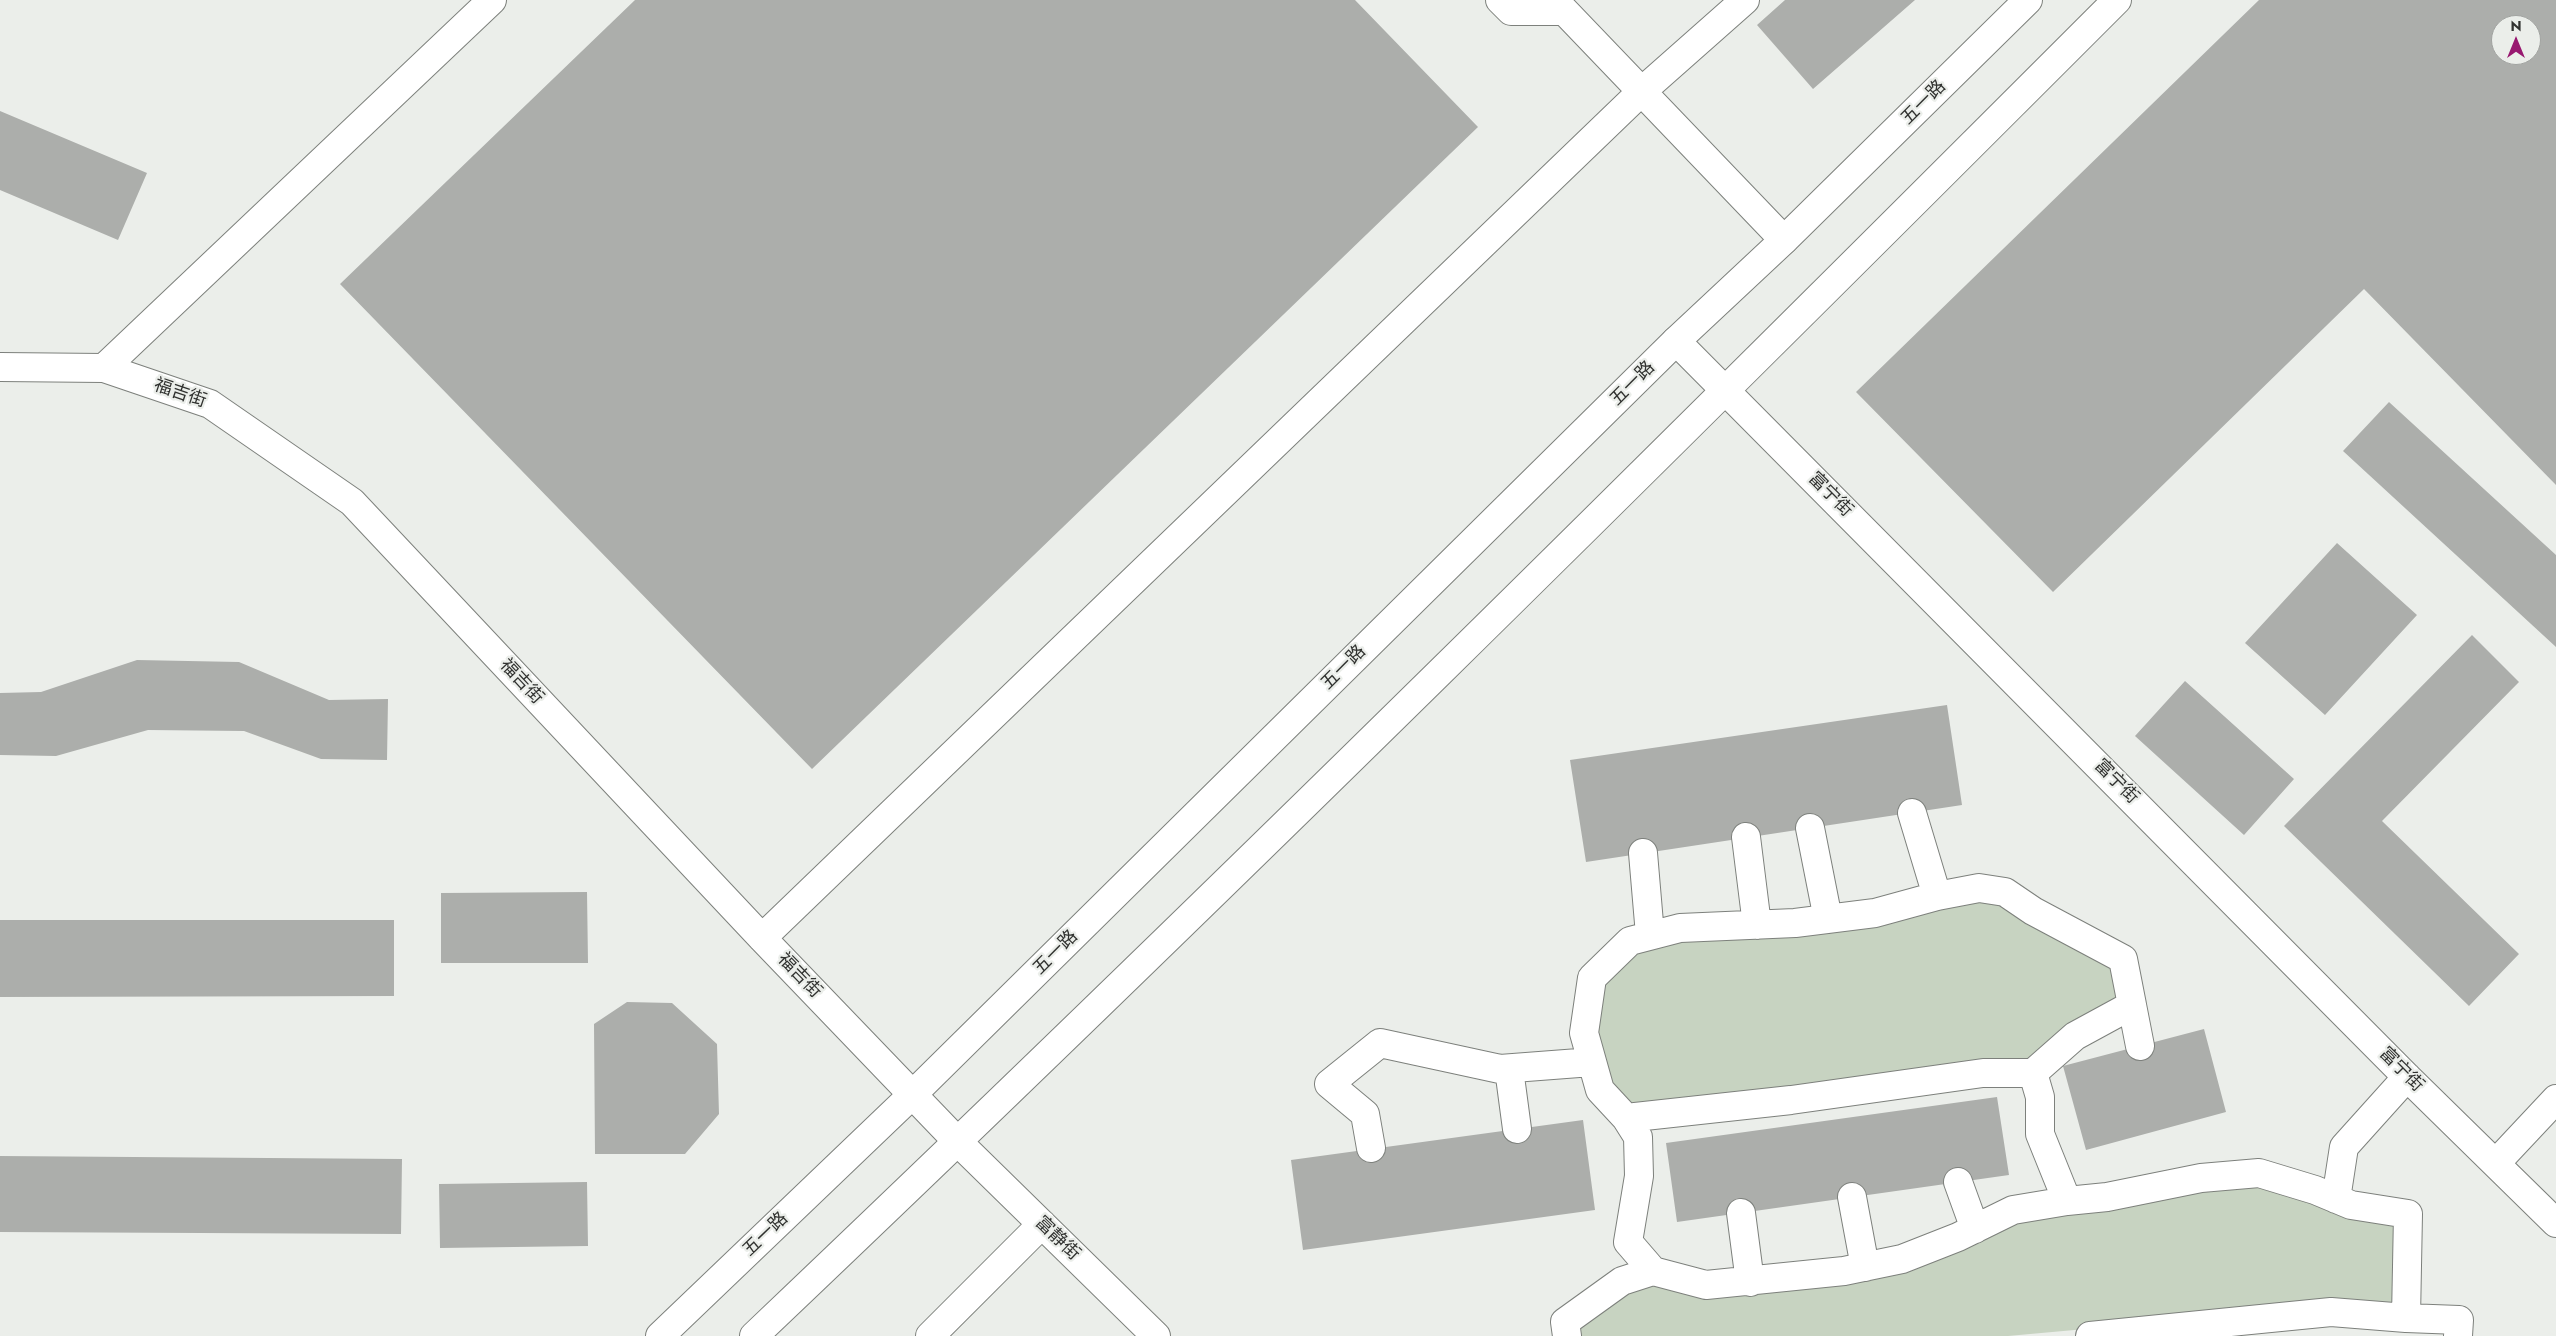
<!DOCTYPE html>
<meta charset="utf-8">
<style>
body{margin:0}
#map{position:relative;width:2556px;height:1336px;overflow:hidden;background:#ebeeea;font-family:Jost,sans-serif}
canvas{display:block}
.north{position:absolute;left:2491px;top:15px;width:50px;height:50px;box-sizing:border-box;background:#ebeeea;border:1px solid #a1a3a0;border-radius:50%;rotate:0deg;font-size:14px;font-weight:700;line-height:20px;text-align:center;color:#313230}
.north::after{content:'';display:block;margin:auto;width:18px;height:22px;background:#981870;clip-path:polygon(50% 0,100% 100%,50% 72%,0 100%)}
</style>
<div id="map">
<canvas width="2556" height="1336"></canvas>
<div class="north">N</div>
</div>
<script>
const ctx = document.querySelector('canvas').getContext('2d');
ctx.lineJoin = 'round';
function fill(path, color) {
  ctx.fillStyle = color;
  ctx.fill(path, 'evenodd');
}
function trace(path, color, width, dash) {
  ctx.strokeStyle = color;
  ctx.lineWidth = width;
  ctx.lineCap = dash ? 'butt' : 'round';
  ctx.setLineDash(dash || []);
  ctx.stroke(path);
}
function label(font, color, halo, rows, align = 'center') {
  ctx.font = font + ' Jost,"Noto Sans SC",sans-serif';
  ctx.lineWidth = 4.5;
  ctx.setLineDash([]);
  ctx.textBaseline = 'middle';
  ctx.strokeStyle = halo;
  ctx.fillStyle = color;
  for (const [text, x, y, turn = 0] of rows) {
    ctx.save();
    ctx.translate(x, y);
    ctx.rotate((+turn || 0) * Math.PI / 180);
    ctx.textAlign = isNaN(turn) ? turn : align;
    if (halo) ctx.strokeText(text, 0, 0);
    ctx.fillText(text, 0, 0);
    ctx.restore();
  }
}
fill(new Path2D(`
 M1954,899l47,2 113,61 7,38 -93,67 -401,44 -21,-24 -16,-48 8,-57 37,-34z
 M2260,1181l143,38 -1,92 -73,-4 -321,29h-433v-11l76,-47 57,15 309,-77z`), '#c7d3c1');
fill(new Path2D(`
 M635,0h720l123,127 -666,642 -472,-485z
 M1785,0h130l-102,89 -56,-64z
 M2259,0h297v485l-192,-196 -311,303 -197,-200zM2501,25h30v30h-30z
 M0,111l147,62 -29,67 -118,-50z
 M2389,402l167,153v92l-213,-196z
 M2337,543l80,72 -92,100 -80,-72z
 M2472,635l47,47 -137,139 137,133 -50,52 -185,-180z
 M137,660l102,2 90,38 59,-1 -1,61 -66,-1 -77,-28 -96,-1 -92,26 -56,-1v-62l41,-1z
 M2185,681l109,98 -50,56 -109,-99z
 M1947,705l15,100 -376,57 -16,-102z
 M587,892l1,71h-147v-70z
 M0,920h394v76l-394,1z
 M627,1002l45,1 45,41 2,70 -34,40h-90l-1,-130z
 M2204,1029l22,83 -140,38 -23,-84z
 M1997,1097l12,78 -332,47 -11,-79z
 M1583,1120l12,90 -292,40 -12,-90z
 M0,1156l402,3 -1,75 -401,-2z
 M587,1182l1,64 -148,2 -1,-64z`), '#acaeab');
const minor = new Path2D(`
 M1500,0l11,11h53
 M1554,0l230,240
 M1676,341l731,736 149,146
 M0,367l104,1 106,36 142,98 410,436 196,204 198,194
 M104,368l388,-368
 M1912,813l25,83
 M1810,828l18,91
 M1746,837l11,88
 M1643,853l7,82
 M762,938l879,-846 104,-92
 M2132,1005l8,41
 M1509,1069l8,60
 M2033,1073l7,24v37l27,67
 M1626,1118l165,-18 192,-27h50l42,-37 57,-31 -9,-46 -90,-48 -28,-19 -26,-4 -42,8 -62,17 -80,10 -115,5 -50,13 -38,37 -8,55 16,57 26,28 12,19 1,39 -11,66 25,29
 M1371,1148l-6,-34 -36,-30 51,-41 120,26 92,-7
 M2496,1163l60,-64
 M1958,1182l17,47
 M1852,1197l13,70
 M2336,1199l8,-52 63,-70
 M1741,1213l9,69
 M2406,1318l53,2 -1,16
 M930,1336l112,-112
 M1567,1336l-2,-14 57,-41 31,-10 53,14 138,-14 58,-12 56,-22 55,-27 54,-9 40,-4 94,-19 58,-5 56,17 36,15 57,9 -2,104 -75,-6 -241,24`);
const major = new Path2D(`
 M660,1336l253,-242 763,-753 108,-101 244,-240
 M754,1336c461,-438 913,-886 1363,-1336`);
trace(minor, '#7d807c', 30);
trace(major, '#7d807c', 30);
trace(minor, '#fff', 28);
trace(major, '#fff', 28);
label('18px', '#313230', '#ebeeea', [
 ["五一路",1924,103,-45],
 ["五一路",1633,384,-45],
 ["福吉街",180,394,19],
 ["富宁街",1830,495,45],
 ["五一路",1344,668,-45],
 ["福吉街",521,682,47],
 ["富宁街",2116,782,45],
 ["五一路",1056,953,-45],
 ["福吉街",799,976,46],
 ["富宁街",2401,1070,45],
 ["五一路",766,1235,-44],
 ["富静街",1057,1239,44]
]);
</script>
